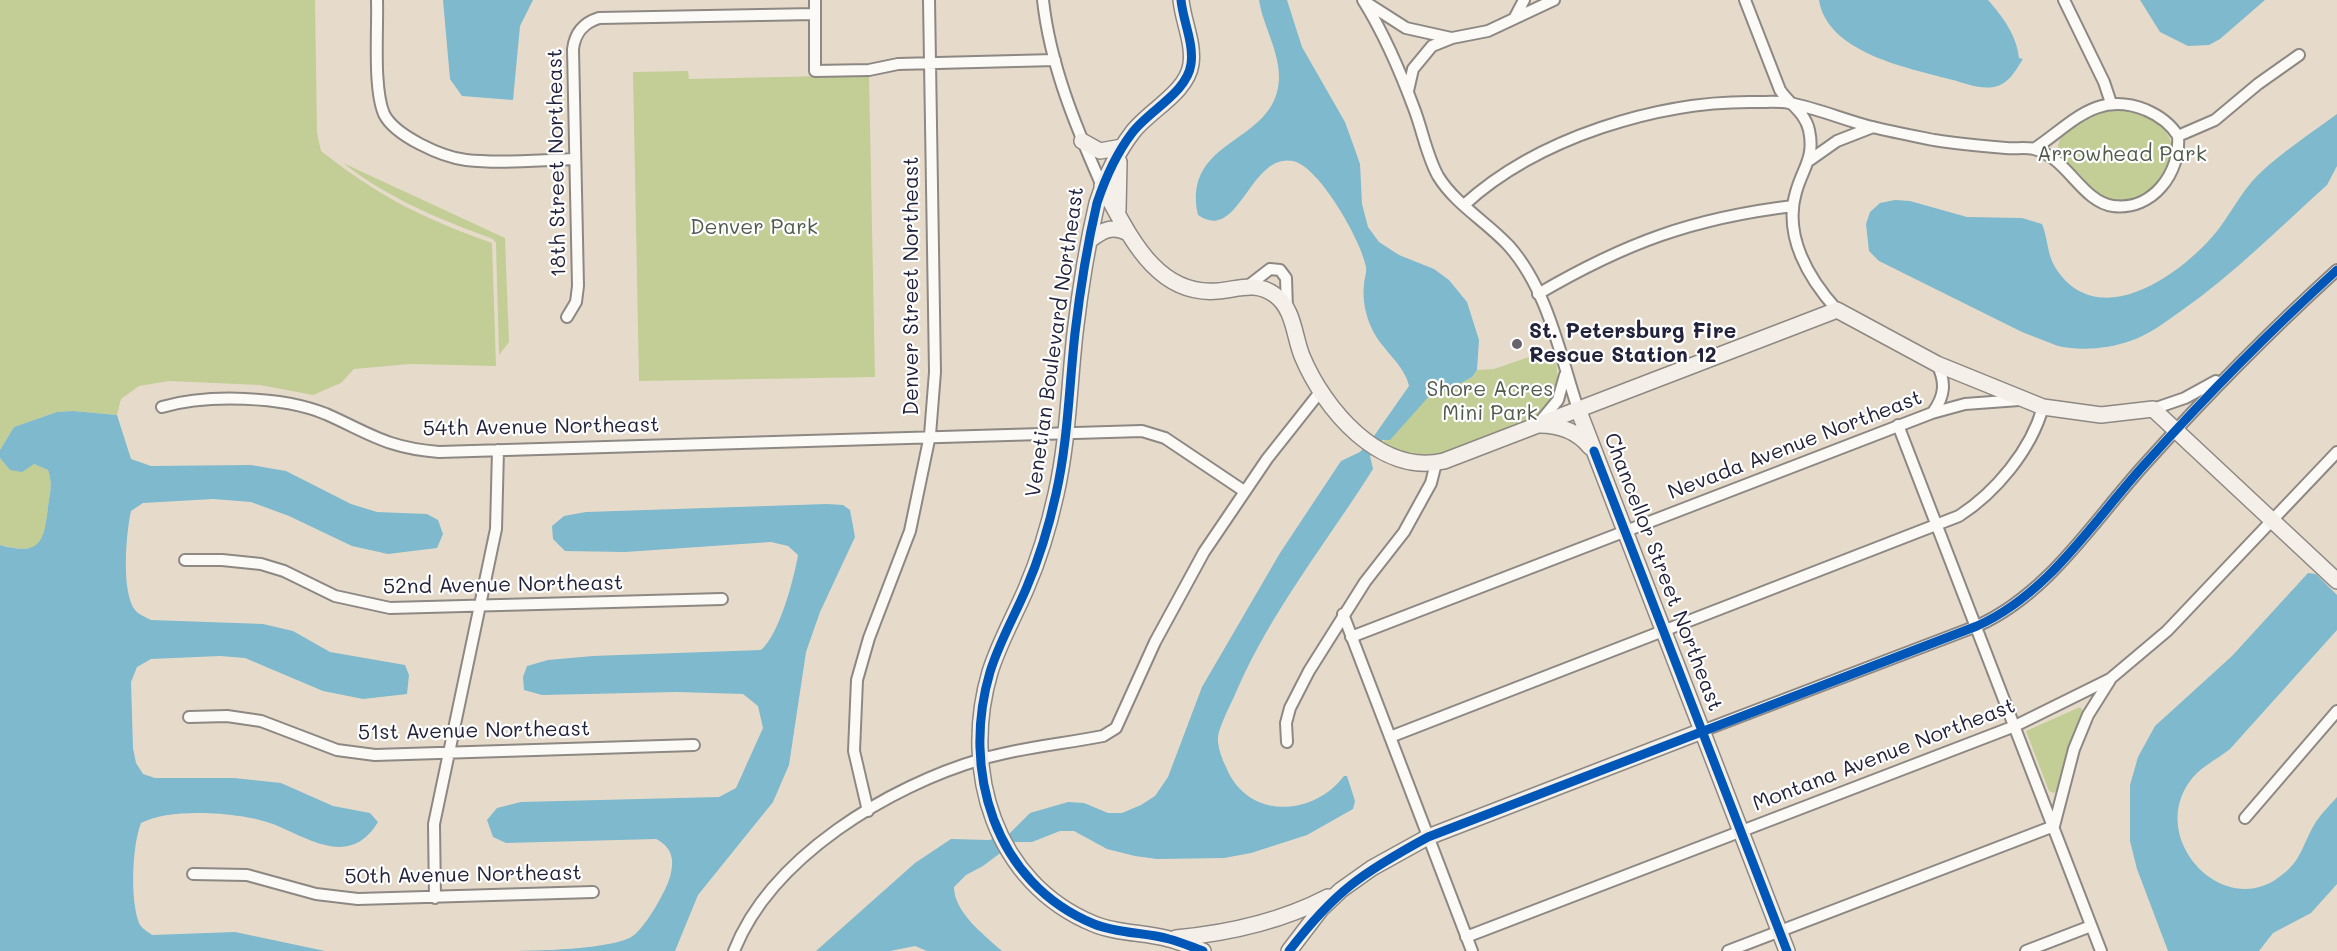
<!DOCTYPE html>
<style>
body{margin:0}
canvas{display:block;background:#e6dbca}
</style>
<canvas width="2337" height="951"></canvas>
<script>
const ctx = document.querySelector('canvas').getContext('2d');
ctx.lineJoin = 'round';
function fill(path, color) {
  ctx.fillStyle = color;
  ctx.fill(path, 'evenodd');
}
function trace(path, color, width, dash) {
  ctx.strokeStyle = color;
  ctx.lineWidth = width;
  ctx.lineCap = dash ? 'butt' : 'round';
  ctx.setLineDash(dash || []);
  ctx.stroke(path);
}
function label(font, color, halo, rows, align = 'center') {
  ctx.font = font + ' Mali,sans-serif';
  ctx.lineWidth = 4.5;
  ctx.setLineDash([]);
  ctx.textBaseline = 'middle';
  ctx.strokeStyle = halo;
  ctx.fillStyle = color;
  for (const [text, x, y, turn = 0] of rows) {
    ctx.save();
    ctx.translate(x, y);
    ctx.rotate((+turn || 0) * Math.PI / 180);
    ctx.textAlign = isNaN(turn) ? turn : align;
    if (halo) ctx.strokeText(text, 0, 0);
    ctx.fillText(text, 0, 0);
    ctx.restore();
  }
}
fill(new Path2D(`
 M0,0h315l2,133 4,18c59,46 101,67 171,92l4,123 -86,-2 -56,5 -13,14 -28,12 -53,-10 -91,-4 -30,5 -18,13 -4,16 -44,-4 -16,1 -43,15 -14,23z
 M688,71l1,8 180,-4 6,302 -236,4 -6,-309z
 M2120,109c91,13 46,100 -7,92 -15,-2 -23,-14 -32,-25 -8,-9 -20,-14 -24,-26 4,-27 39,-40 63,-41z
 M343,163l162,75 4,104 -10,13 -3,-112 -3,-4c-54,-20 -104,-40 -150,-76z
 M1552,349c10,24 5,44 -9,65l-114,44 -16,-1 -32,-13 50,-50 19,-5 22,-12 5,-7 17,-1z
 M0,458l10,12 24,-6 14,6c5,15 2,22 0,37 -4,38 -6,48 -48,38z
 M2080,707l5,6 -25,74 -6,6 -5,-2 -23,-60z`), '#c3ce96');
fill(new Path2D(`
 M443,0h90l-13,26 -7,74 -51,-4 -12,-17z
 M1259,0h28l15,47 43,75 9,25 6,17 2,40 6,23 11,15 20,13 35,14 15,11 18,22 12,38 -2,30 -5,7 -22,12 -19,5 -41,46h-7l-13,16 3,13c-46,73 -101,141 -136,221 -6,14 -16,32 -19,46 -1,10 4,23 8,31 21,53 87,50 118,9h3l8,25 -2,8 -46,26 -56,18 -27,5 -67,1 -22,-3 -28,-7 -33,-18h-14l-28,11h-17l-32,24 -17,9 -12,12c0,25 30,48 48,64h-75l-12,-5 -25,5h-74l99,-88 36,-24 38,1 20,-6 21,-21 38,-11 16,1 24,10h14l19,-8 14,-9 13,-19 34,-90 78,-134 61,-92 19,-9 14,-16 35,-50c-4,-21 -28,-37 -37,-57 -6,-12 -10,-30 -8,-44 0,-6 3,-12 2,-18 -4,-25 -47,-101 -73,-106 -43,-9 -54,83 -95,54 -17,-78 78,-70 81,-136 1,-27 -16,-53 -20,-79z
 M1819,0h169c15,17 29,36 31,58l4,1c-8,12 -14,25 -29,28 -16,3 -34,-6 -49,-9 -42,-11 -118,-27 -126,-78z
 M2140,0h125l-45,39 -11,6 -21,1 -28,-14z
 M2337,114v52l-10,19c-48,43 -93,89 -146,126 -16,11 -32,24 -51,30 -22,8 -50,10 -72,5l-36,-14 -143,-71 -10,-10 -3,-27 4,-12 10,-9 15,-3 15,1 57,16 55,1 20,6c6,15 5,30 13,43 41,66 121,11 157,-30 17,-19 27,-43 46,-62 23,-22 53,-42 79,-61z
 M73,411l44,4 14,44 20,7 100,-1 35,6 65,33 26,8 50,2 11,6 5,14 -6,14 -49,6 -36,-8 -63,-30 -38,-14 -38,-3 -70,4 -12,8c-5,22 -10,81 4,99 4,5 11,7 16,10l112,4 30,7 37,21 75,13 4,10 -2,19 -44,5 -40,-8 -78,-33 -25,-2 -69,3 -14,8 -6,15 2,66 3,15 7,11 12,4h79l47,5 52,23 37,7 8,9c-28,46 -68,17 -105,2 -31,-12 -103,-17 -132,-1 -9,23 -11,76 -2,100 2,5 9,9 13,12l83,-3 90,19h-325v-406c40,11 44,-2 48,-38 2,-15 5,-22 0,-37l-14,-6 -12,8 -12,-2 -10,-12v-8l14,-23 43,-15z
 M827,504l16,1 7,5 5,27 -35,75 -14,40 -17,113 -16,37 -75,93 -23,56h-172c25,0 114,-1 131,-16 12,-9 32,-44 36,-58 5,-17 2,-30 -14,-38l-150,4 -13,-6 -6,-17 10,-12 24,-6 198,-5 17,-9 27,-60 -5,-22 -15,-12 -66,-2 -135,3 -18,-5 -1,-13 4,-11 21,-6 45,-4 168,-6c18,-15 33,-71 37,-95l-10,-9 -17,-4 -146,10 -60,-1 -12,-12 -1,-13 12,-10 22,-4z
 M2308,573l8,1 21,21v35l-107,119c-15,12 -31,18 -42,35 -37,56 32,131 87,96 26,-17 25,-30 39,-55 6,-10 15,-19 23,-28v87l-26,29 -38,20 -14,18h-91l-31,-82 -7,-28v-56l8,-28 17,-31 77,-70z`), '#7eb9cd');
const street = new Path2D(`
 M377,0c1,29 -4,88 7,114 11,22 58,43 82,46 35,4 73,0 109,-1
 M815,0v71l54,-1 29,-6 157,-4
 M1043,0c7,65 33,127 59,186
 M1363,0c22,35 38,73 52,111 8,22 12,45 23,65 17,28 49,46 71,70 39,44 51,109 69,163
 M1745,0l35,90c9,14 25,22 29,40 6,28 -6,37 -13,62 -13,44 13,87 41,118
 M2064,0l40,82 7,21
 M1367,3l39,25 45,10
 M1515,17l9,-17
 M1408,91l5,-22 19,-23 20,-8 36,-7 66,-31
 M2034,149c38,-25 62,-59 112,-39 14,6 24,13 32,26
 M1810,160l27,-19 36,-14
 M1464,205c73,-67 195,-105 294,-103 10,0 21,-1 31,1 28,5 55,17 83,24 21,5 42,9 62,13 24,4 48,6 72,8 9,1 19,-1 28,1 33,8 48,53 79,57 40,5 68,-34 65,-70l37,-16 43,-36 41,-29
 M1248,286l22,-17 10,1 6,8 1,31
 M1538,294c87,-51 155,-76 255,-88
 M567,317l9,-15 2,-16 -5,-237c2,-16 10,-26 26,-31l216,-4
 M162,407c45,-13 120,-11 164,7 45,20 61,34 113,38l703,-21 23,7 79,53
 M2153,409l32,-11 31,-17
 M1933,412c12,-16 13,-30 4,-48
 M1539,423l19,-23 7,-25
 M1898,425l203,526
 M185,560h37l39,4 23,7 51,25 55,12 332,-9
 M1343,614l129,337
 M1351,637l581,-224 33,-9 54,-4
 M189,717l38,-1 34,5 76,29 38,5 319,-10
 M1702,731l275,-105c72,-32 116,-105 168,-162 61,-68 125,-133 192,-194
 M1390,737l569,-221c37,-24 72,-66 84,-109
 M1287,742l-1,-19 4,-15 19,-37 56,-89 39,-50 27,-49 5,-20
 M868,811l-14,-60 3,-71 12,-42 41,-107 20,-96 5,-63 -6,-372
 M2245,818l92,-107
 M193,874l54,1 69,19 42,5 235,-7
 M435,898l-1,-74 62,-295 2,-79
 M1466,937l549,-211 95,-47 57,-48 170,-179
 M734,951c37,-94 155,-165 248,-192 40,-12 81,-15 121,-23l13,-8 39,-86 49,-90 63,-93 53,-67
 M1728,951l326,-125 20,-77 14,-34 22,-35
 M2026,951l65,-25`);
const secondary = new Path2D(`
 M1181,0c2,21 13,43 10,64 -4,29 -43,47 -59,69 -16,21 -27,46 -35,70 -10,43 -17,87 -22,130 -6,54 -7,108 -19,161 -7,32 -17,65 -30,95 -12,28 -27,54 -36,83 -29,98 4,211 104,252 24,10 51,8 75,15 12,3 23,8 34,12
 M1082,141l18,10 22,-4
 M1102,186c26,46 53,111 116,105 21,-2 38,-10 57,4 19,14 19,41 27,61 22,53 78,120 142,105l393,-151 100,54 106,43 58,8 52,-6 184,172
 M1118,210l1,-48
 M1090,240c13,-10 22,-15 38,-7
 M1578,409l209,542
 M1540,425c20,0 37,6 50,22
 M1176,938c54,-5 104,-16 152,-41
 M1289,951l32,-42 20,-19 31,-22 56,-31 274,-106`);
trace(street, '#8d8883', 14);
trace(secondary, '#8d8883', 18);
trace(street, '#fbfaf7', 10);
trace(secondary, '#f4f0e9', 15);
trace(new Path2D(`
 M1181,0c2,21 13,43 10,64 -4,29 -43,47 -59,69 -16,21 -27,46 -35,70 -10,43 -17,87 -22,130 -6,54 -7,108 -19,161 -7,32 -17,65 -30,95 -12,28 -27,54 -36,83 -29,98 4,211 104,252 24,10 51,8 75,15 12,3 23,8 34,12
 M1594,451l193,500
 M1289,951c46,-60 73,-78 139,-114l549,-211c72,-32 116,-105 168,-162 61,-68 125,-133 192,-194`), '#0057b8', 9);
for (const [x, y, r, color] of [
 [1517,344,6,"#67636d"]
]) {
  const dot = new Path2D();
  dot.arc(x, y, r, 0, 2 * Math.PI);
  ctx.fillStyle = color;
  ctx.fill(dot);
  trace(dot, '#fff', 2);
}
label('21px', '#515b4c', '#fff', [
 ["Arrowhead Park",2122,155],
 ["Denver Park",754,228],
 ["Shore Acres",1490,390],
 ["Mini Park",1490,414]
]);
label('21px', '#22223b', '#fff', [
 ["18th Street Northeast",557,163,-91],
 ["Denver Street Northeast",912,286,-90],
 ["Venetian Boulevard Northeast",1055,342,-82],
 ["54th Avenue Northeast",541,427,-1],
 ["Nevada Avenue Northeast",1795,445,-21],
 ["Chancellor Street Northeast",1663,572,69],
 ["52nd Avenue Northeast",503,585,-1],
 ["51st Avenue Northeast",474,731,-1],
 ["Montana Avenue Northeast",1884,755,-21],
 ["50th Avenue Northeast",463,875,-1]
]);
label('bold 21px', '#22223b', '#fff', [
 ["St. Petersburg Fire",1529,332],
 ["Rescue Station 12",1529,356]
], 'left');
</script>
